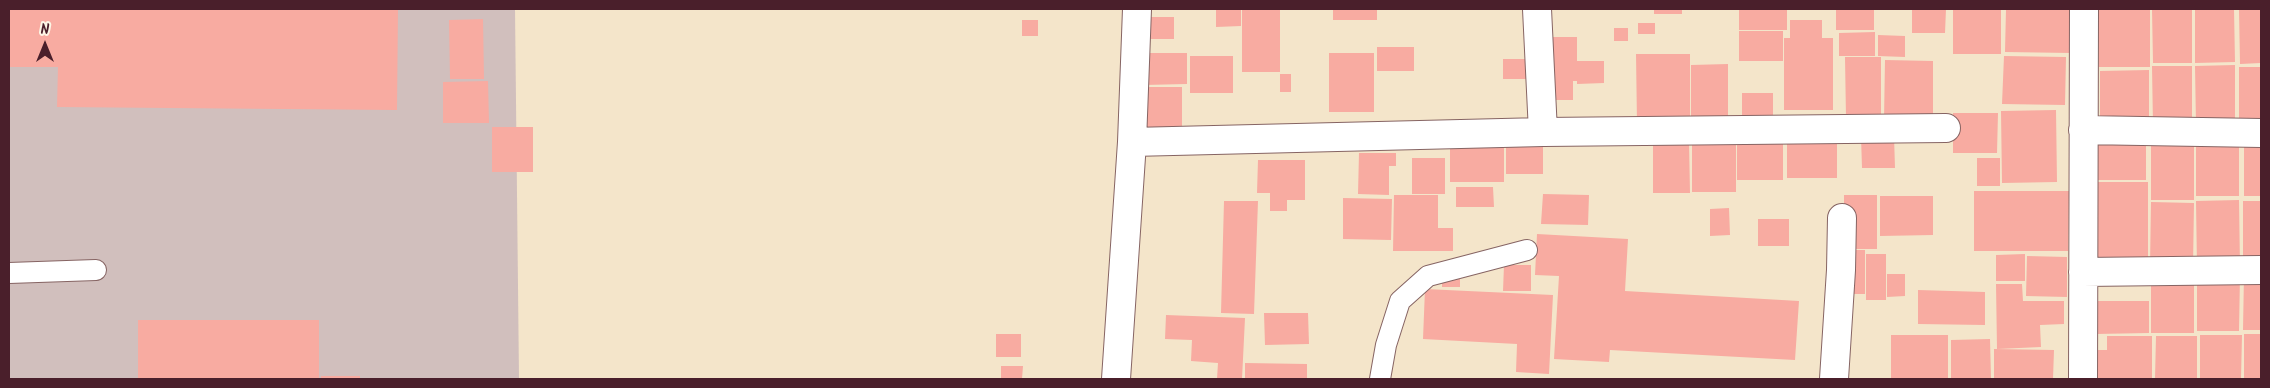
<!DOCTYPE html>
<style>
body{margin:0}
#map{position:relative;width:2270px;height:388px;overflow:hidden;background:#f4e5ca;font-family:Kalam,sans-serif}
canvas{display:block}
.frame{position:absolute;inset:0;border:10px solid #4a1f2b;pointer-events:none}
.north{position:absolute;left:20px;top:20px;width:50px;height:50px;-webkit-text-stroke:4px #fcf5e5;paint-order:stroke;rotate:0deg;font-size:14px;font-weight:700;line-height:20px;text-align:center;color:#4a1f2b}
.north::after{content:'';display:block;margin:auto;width:18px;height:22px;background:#4a1f2b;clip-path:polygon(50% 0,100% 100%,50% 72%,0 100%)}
</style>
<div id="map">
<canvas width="2270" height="388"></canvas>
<div class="frame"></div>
<div class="north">N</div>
</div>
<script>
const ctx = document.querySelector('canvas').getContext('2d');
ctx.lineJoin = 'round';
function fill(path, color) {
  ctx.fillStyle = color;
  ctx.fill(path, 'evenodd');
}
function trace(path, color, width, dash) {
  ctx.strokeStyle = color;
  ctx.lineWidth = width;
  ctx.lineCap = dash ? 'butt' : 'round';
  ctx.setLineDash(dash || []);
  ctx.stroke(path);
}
fill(new Path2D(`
 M9,9h506l4,370h-510z`), '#d1bfbd');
fill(new Path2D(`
 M9,9h389l-1,101 -340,-3 1,-40h-49z
 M1216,9h25v17l-25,1z
 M1333,9h44v11h-44z
 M1654,9h28v5h-28z
 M1739,9h48v21h-48z
 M1836,9h38v21h-38z
 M1912,9h34l-1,24h-33z
 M1953,9h48v45h-48z
 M2006,9h65v44l-66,-1z
 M2098,9h52v58h-51z
 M2152,9h40v54h-39z
 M2195,9h39l1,53 -40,1z
 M2239,9h22v54l-21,1z
 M1242,10h38v62h-38z
 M1146,17h28v22h-28z
 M483,19l1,60h-34l-1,-59z
 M1022,20h16v16h-16z
 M1790,20h32v18h11v72h-49v-72h6z
 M1638,23h17v11h-17z
 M1614,28h14v13h-14z
 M1739,31h44v30h-44z
 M1875,32v24h-36v-23z
 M1878,35l27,1v21l-27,-1z
 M1545,37h32v24h27v22l-27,1v-3h-4v19h-21z
 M1377,47h37v24h-37z
 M1144,53h43v31l-43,1z
 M1329,53h45v59h-45z
 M1636,54h54v70h-53z
 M1190,56h43v37h-43z
 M2004,56l62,1 -1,48 -63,-1z
 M1845,57h36v60l-35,1z
 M1503,59h26v20h-26z
 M1885,60l48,1v59h-49z
 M1728,64v57h-37v-56z
 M2235,65v60h-39l-1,-59z
 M2152,66h40v59l-39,1z
 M2239,67h22v60h-22z
 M2149,70v57h-49v-56z
 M1280,74h11v18h-11z
 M488,81l1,42h-46v-41z
 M1146,87h36v40h-36z
 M1742,93h31v31h-31z
 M2056,110l1,72 -55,1 -1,-72z
 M1953,113h45l-1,40h-44z
 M492,127h41v45h-41z
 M1737,135h46v45h-46z
 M2096,135h50v45h-50z
 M1861,136h33l1,32h-33z
 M1787,137h50v41h-50z
 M2151,137h43v63h-43z
 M1450,138h54v44h-54z
 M1506,139h37v35h-37z
 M2244,139h17v57h-17z
 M2196,140h43v56h-43z
 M1653,141h36l1,52h-37z
 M1692,141h44v51h-44z
 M1359,153h37v13h-7v29l-31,-1z
 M1412,158h33v36h-33z
 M1977,158h23v28h-23z
 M1258,160h47v40h-18v11h-17v-18h-13z
 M2095,182h53v85h-52z
 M1456,187h37l1,20h-38z
 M1974,191h95l-1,60h-94z
 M1543,194l46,1 -1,30 -47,-1z
 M1394,195h44v33h15v23h-60z
 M1844,195h33v54h-33z
 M1880,196h53v39l-53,1z
 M1343,198l49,1 -1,41 -48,-1z
 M2239,200l1,67h-43l-1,-66z
 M1224,201h34l-4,113 -33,-1z
 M2243,201h18v56h-18z
 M2151,202l43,1 -1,64h-43z
 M1729,208l1,27 -20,1v-27z
 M1758,219h31v27h-31z
 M1537,234l91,5 -3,52 174,10 -4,59 -185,-10 -1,12 -55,-3 5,-83 -24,-1z
 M1842,250h23v44h-23z
 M1866,254h20v46h-20z
 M2025,254v27h-29v-26z
 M2027,256l40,1v40l-41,-1z
 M1504,265h27v26h-28z
 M1442,274h18v13h-18z
 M1887,274h18v22l-18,1z
 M2244,274h17v56h-18z
 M2197,275h43l-1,56h-42z
 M2151,276h43v57h-43z
 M1996,284h26l1,17h41v23l-24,1 1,22 -44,2z
 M1425,289l128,6 -4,79 -33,-2 1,-28 -94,-5z
 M1918,290l67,2v33l-67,-1z
 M2096,301h53v32l-53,1z
 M1264,313h44l1,31 -44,1z
 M1166,315l79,3 -3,61h-25l1,-16 -27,-2 1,-21 -27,-1z
 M138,320h181v59h-181z
 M996,334h25v23h-25z
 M2244,334h17v45h-17z
 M1891,335h57v44h-57z
 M2200,335h42l-1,44h-41z
 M2107,336h45v43h-57v-29h12z
 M2156,336h41v43h-42z
 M1990,339l1,40h-40v-39z
 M1994,349l60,1 -1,29h-59z
 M1245,363l62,1v15h-62z
 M1001,366h22l-1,13h-21z
 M321,376h39v3h-39z`), '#f8aba1');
const lane = new Path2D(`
 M9,273l87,-3
 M1380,379l6,-34 14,-44 28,-25 99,-26`);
const street = new Path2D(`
 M1537,9l6,123
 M2083,130l178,3
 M1132,142l411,-10 403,-4
 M2083,272l178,-2
 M1116,379l16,-237 5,-133
 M1834,379l7,-109 1,-52
 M2083,379l1,-370`);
trace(lane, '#866463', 22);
trace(street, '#866463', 30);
trace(lane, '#fff', 20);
trace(street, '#fff', 28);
</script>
